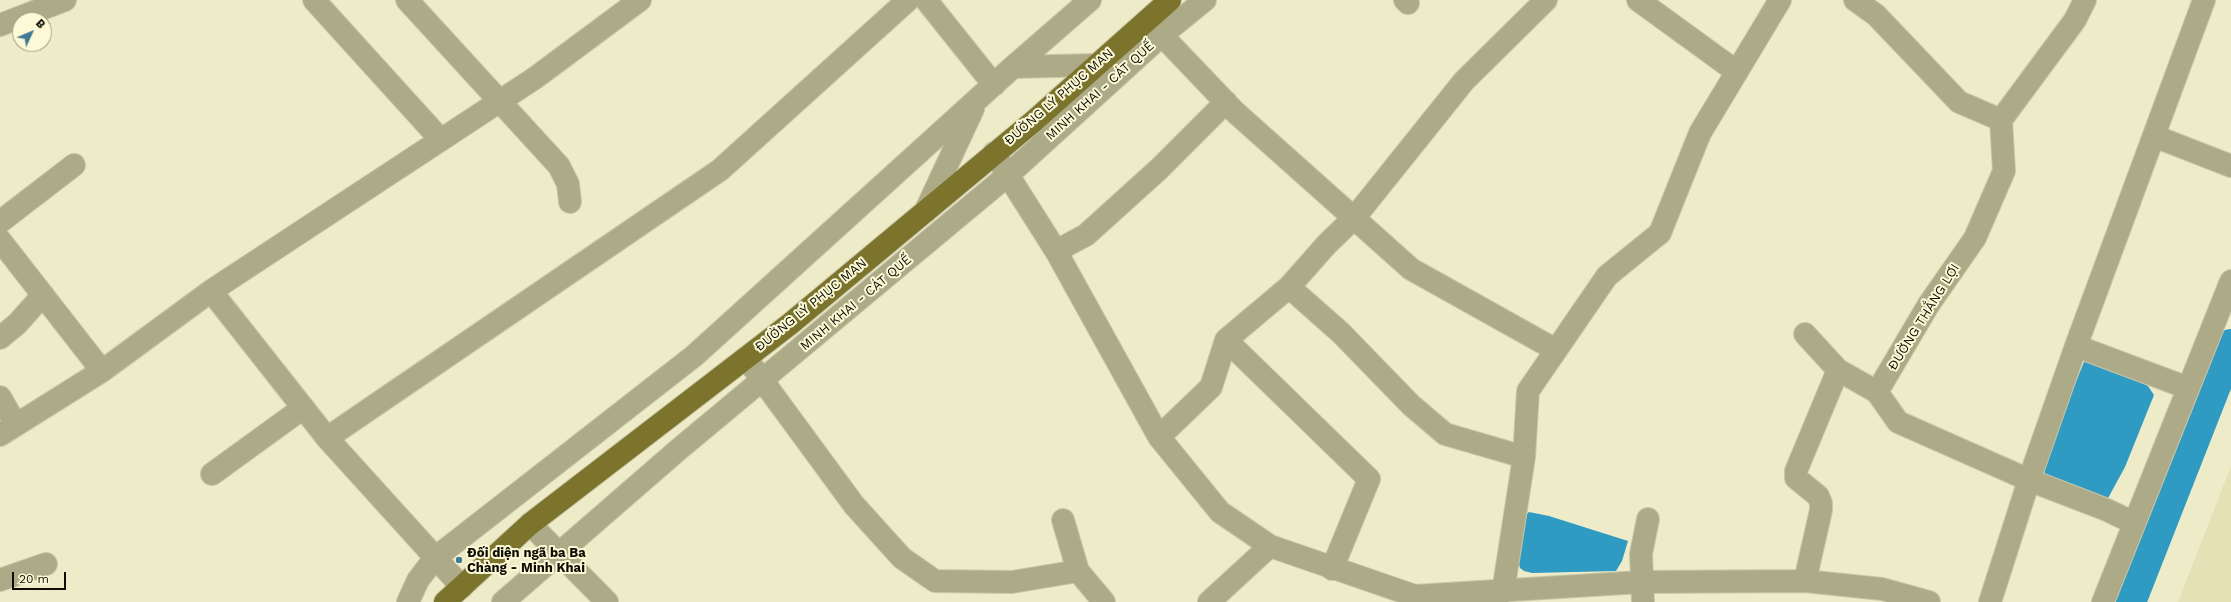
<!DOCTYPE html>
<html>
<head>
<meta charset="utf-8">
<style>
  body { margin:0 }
  #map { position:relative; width:2231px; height:602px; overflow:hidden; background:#eeebc9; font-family:"Work Sans",sans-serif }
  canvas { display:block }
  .north { position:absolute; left:12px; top:12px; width:40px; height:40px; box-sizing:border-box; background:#fbf9d6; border:1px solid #9c9b82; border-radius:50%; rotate:46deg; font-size:11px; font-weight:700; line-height:16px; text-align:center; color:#0e0d03 }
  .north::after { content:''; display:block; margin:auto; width:14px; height:18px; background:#407b93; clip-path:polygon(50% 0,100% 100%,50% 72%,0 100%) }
  .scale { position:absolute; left:12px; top:572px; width:54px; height:18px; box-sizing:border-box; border:2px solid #0e0d03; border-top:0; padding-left:5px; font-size:12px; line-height:14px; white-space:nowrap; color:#0e0d03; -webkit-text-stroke:3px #fbf9d6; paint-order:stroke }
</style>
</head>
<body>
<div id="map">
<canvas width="2231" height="602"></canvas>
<div class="north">B</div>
<div class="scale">20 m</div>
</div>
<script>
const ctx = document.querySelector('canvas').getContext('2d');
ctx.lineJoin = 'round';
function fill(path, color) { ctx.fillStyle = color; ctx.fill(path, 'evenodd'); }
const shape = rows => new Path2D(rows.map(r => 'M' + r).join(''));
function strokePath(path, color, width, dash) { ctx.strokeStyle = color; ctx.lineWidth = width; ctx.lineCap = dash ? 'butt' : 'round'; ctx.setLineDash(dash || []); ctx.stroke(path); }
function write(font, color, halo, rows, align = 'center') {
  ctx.font = font + ' "Work Sans",sans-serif'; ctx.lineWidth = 4; ctx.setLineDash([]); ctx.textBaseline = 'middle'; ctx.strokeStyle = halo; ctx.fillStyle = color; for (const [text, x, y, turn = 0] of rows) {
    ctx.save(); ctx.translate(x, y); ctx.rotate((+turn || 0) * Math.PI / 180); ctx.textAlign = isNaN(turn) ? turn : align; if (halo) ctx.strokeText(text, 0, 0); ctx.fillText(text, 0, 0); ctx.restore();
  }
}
fill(shape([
  [2231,466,2231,602,2178,602]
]), '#e5e1b7');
fill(shape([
  [2088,360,2137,380,2148,386,2154,395,2125,467,2107,500,2045,474,2041,466,2084,362],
  [1529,512,1549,516,1628,541,1622,561,1616,571,1532,573,1524,571,1520,568,1518,561,1523,517]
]), '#309bc2');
strokePath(shape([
  [2130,602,2231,345]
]), '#309bc2', 32);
const minor = shape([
  [314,0,441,140],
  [407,0,559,166,568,184,570,202],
  [926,0,994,85],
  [1405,0,1408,3],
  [1638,0,1737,72],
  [1855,0,1876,15,1959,102,2001,120],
  [0,25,65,0],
  [1152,25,1235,112,1411,269,1556,350],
  [1013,67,1096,65],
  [2154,136,2231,166],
  [994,153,1056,251,1159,437,1220,512,1270,546,1415,596,1641,582,1805,581,1882,589,1929,602],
  [925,212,973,109],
  [0,222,74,165],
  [0,240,102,371],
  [1056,251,1086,235,1159,169,1226,102],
  [1289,287,1341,333,1411,405,1445,434,1524,457],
  [211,291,327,438,462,587],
  [1805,334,1838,370,1877,392,1929,304,1975,238,2004,171,2001,120,2075,20,2085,0],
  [0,338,17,324,43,295],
  [1226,340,1369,479,1332,569],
  [2076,346,2188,388],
  [746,358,854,505,902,558,935,581,1012,582,1078,571],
  [1877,392,1898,422,2029,480,2107,510,2134,523],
  [0,397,16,425],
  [0,435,102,371,211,291,535,78,640,0],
  [1159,437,1211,387,1226,340,1289,287,1327,244,1355,217,1464,81,1546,0],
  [327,438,720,170,908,0],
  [212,474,303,408],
  [1063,520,1078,571,1104,602],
  [530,524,607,602],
  [0,580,46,564],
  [1805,581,1821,510,1821,503,1818,496,1796,478,1796,471,1838,370],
  [1503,592,1524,457,1528,391,1607,276,1660,233,1700,133,1780,0],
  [408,602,418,580,435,558,694,356,1013,67,1090,0],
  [503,602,678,450,1008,175,1162,35,1205,0],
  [1209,602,1270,546],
  [1643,602,1641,554,1648,519],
  [1990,602,2029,480,2076,346,2204,0],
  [2103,602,2231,281]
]);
const major = shape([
  [445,602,530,524,790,324,1034,121,1170,0]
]);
strokePath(minor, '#cac7a9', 24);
strokePath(major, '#cac7a9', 24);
strokePath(minor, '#adaa87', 22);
strokePath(major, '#7c742c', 22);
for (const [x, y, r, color] of [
  [459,560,4,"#407b93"]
]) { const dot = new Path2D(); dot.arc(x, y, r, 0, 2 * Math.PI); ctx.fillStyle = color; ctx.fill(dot); strokePath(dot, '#fbf9d6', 1.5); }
write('13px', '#0e0d03', '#fbf9d6', [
  ["MINH KHAI - CÁT QUẾ",1100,91,-42],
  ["ĐƯỜNG LÝ PHỤC MAN",1059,97,-41],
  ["MINH KHAI - CÁT QUẾ",856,303,-40],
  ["ĐƯỜNG LÝ PHỤC MAN",811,305,-39],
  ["ĐƯỜNG THẮNG LỢI",1924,317,-58]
]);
write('bold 13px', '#0e0d03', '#fbf9d6', [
  ["Đối diện ngã ba Ba",467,553],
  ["Chàng - Minh Khai",467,568]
], 'left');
</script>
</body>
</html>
